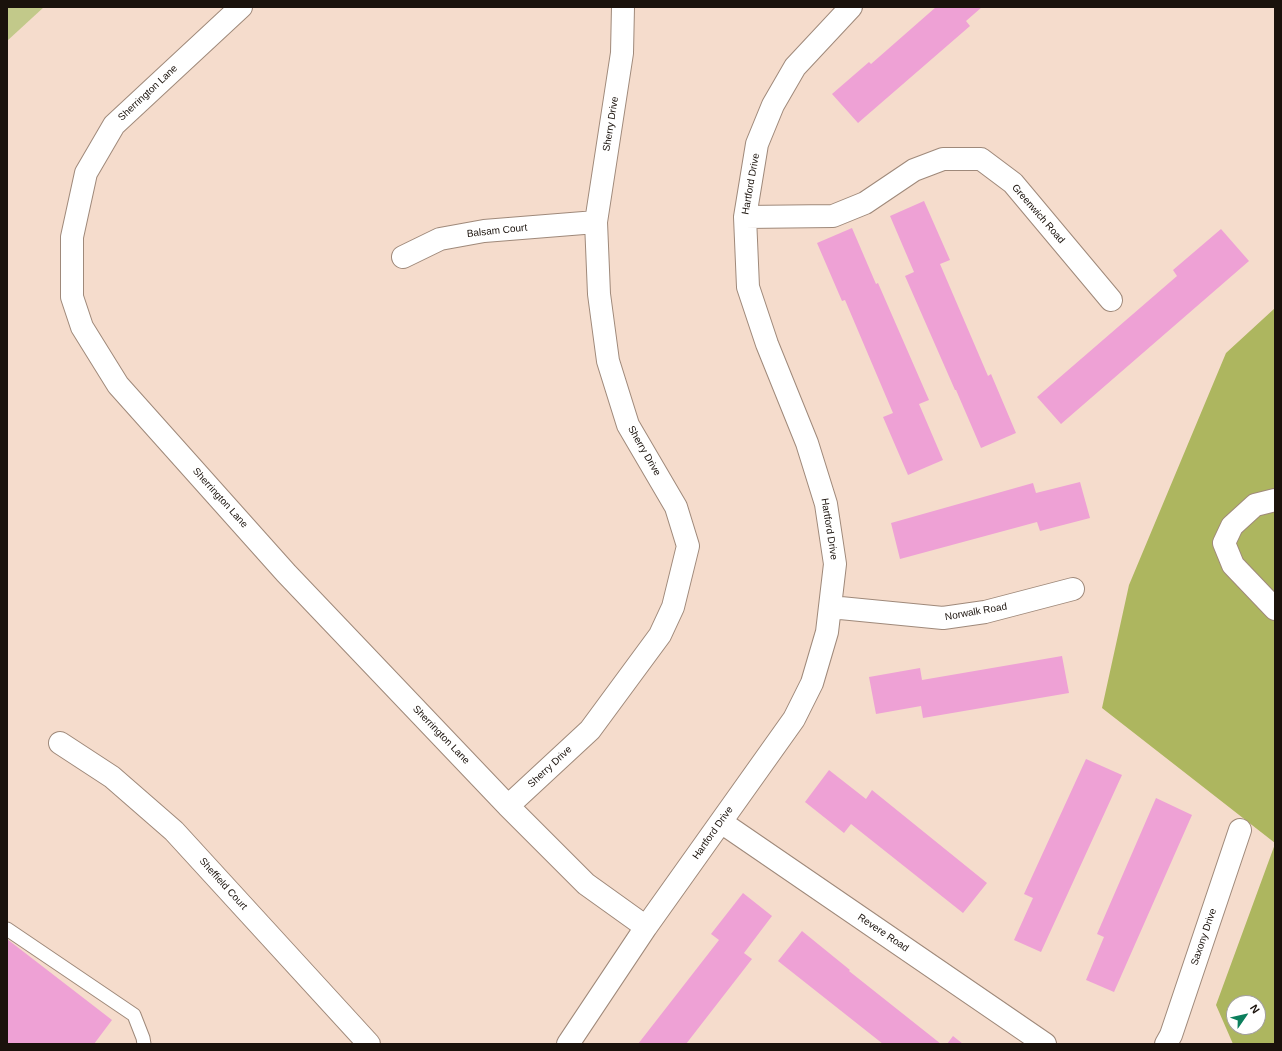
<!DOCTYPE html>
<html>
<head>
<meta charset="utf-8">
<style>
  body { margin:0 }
  #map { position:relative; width:1282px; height:1051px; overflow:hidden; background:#f5dccc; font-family:Arial,sans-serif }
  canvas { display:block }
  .frame { position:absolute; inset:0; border:8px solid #1a120c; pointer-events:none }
  .north { position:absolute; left:1226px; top:995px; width:40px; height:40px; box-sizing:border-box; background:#fff; border:1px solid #a3a09e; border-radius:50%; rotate:56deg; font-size:11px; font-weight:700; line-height:16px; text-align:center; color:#1a120c }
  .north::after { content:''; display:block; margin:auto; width:14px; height:18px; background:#0c7f5d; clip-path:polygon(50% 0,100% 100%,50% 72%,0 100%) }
</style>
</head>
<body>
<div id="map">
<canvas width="1282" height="1051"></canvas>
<div class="frame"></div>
<div class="north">N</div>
</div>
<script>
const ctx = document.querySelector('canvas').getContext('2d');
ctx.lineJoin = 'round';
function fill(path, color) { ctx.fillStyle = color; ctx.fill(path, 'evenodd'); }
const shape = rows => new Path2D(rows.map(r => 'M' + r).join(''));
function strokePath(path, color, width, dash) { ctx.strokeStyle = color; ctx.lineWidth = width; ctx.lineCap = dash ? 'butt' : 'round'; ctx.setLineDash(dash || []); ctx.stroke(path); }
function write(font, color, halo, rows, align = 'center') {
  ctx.font = font + ' Arial,sans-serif'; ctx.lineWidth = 4; ctx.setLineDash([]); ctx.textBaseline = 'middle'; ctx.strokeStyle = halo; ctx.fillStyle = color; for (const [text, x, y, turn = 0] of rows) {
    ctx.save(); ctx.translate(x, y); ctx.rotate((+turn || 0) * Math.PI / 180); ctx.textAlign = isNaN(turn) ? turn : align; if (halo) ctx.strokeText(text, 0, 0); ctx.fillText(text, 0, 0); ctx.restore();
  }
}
fill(shape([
  [7,7,44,7,7,41]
]), '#c2c98a');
fill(shape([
  [1275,308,1275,843,1102,708,1129,585,1226,353],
  [1275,844,1275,1044,1233,1044,1216,1005],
  [1234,1003,1258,1003,1258,1027,1234,1027]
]), '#adb65f');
fill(shape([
  [936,7,982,7,966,21,970,26,858,123,832,94,869,62,871,64],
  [924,201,950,260,940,264,988,376,991,374,1016,433,981,448,956,390,955,390,905,276,914,272,890,216],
  [852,228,876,284,878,283,929,400,919,404,943,460,908,475,883,417,893,413,845,300,842,301,817,243],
  [1221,229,1249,261,1061,424,1037,397,1177,276,1173,270],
  [1080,482,1090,518,1040,531,1037,522,900,559,891,523,1033,483,1036,493],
  [1062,656,1069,693,923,718,921,706,876,714,869,677,920,668,922,680],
  [1086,759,1122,775,1041,952,1014,940,1033,898,1024,894],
  [829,770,866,799,872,790,987,883,963,913,851,824,844,833,805,802],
  [1156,798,1192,815,1114,992,1086,980,1104,937,1097,934],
  [743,893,772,916,744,953,752,959,686,1044,638,1044,719,940,711,934],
  [802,931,850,970,849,971,941,1044,883,1044,778,961],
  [7,939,112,1020,94,1044,7,1044],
  [953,1036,963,1044,947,1044]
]), '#eea1d5');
const service = shape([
  [7,929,134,1015,143,1038,144,1044]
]);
const minor = shape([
  [241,7,114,125,86,173,72,237,72,297,82,327,118,385,286,573,508,806,586,884,646,927],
  [745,217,833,216,865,203,914,170,943,159,981,159,1013,183,1111,300],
  [403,257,440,239,484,231,596,222],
  [1275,500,1255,505,1232,526,1224,543,1233,565,1275,609],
  [830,607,943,618,985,612,1073,589],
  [60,743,112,777,174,831,369,1044],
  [508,806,590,730,660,635,673,607,688,546,676,507,628,425,608,361,599,294,596,222,622,53,623,7],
  [721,822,1045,1044],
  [568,1044,646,927,794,719,812,683,827,632,835,564,826,504,807,443,767,344,748,287,745,217,757,144,773,105,795,67,851,7],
  [1166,1044,1171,1035,1240,830]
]);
strokePath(service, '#9f897a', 15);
strokePath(minor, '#9f897a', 24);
strokePath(service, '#fff', 13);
strokePath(minor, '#fff', 22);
write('10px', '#1a120c', '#fff', [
  ["Sherrington Lane",148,93,-43],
  ["Sherry Drive",611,124,-81],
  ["Hartford Drive",751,184,-80],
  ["Greenwich Road",1038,214,49],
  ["Balsam Court",497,231,-6],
  ["Sherry Drive",644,451,60],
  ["Sherrington Lane",220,498,48],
  ["Hartford Drive",829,529,81],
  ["Norwalk Road",976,612,-10],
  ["Sherrington Lane",441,735,46],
  ["Sherry Drive",550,767,-43],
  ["Hartford Drive",713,833,-55],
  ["Sheffield Court",223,884,48],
  ["Revere Road",883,933,34],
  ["Saxony Drive",1204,937,-71]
]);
</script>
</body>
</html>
